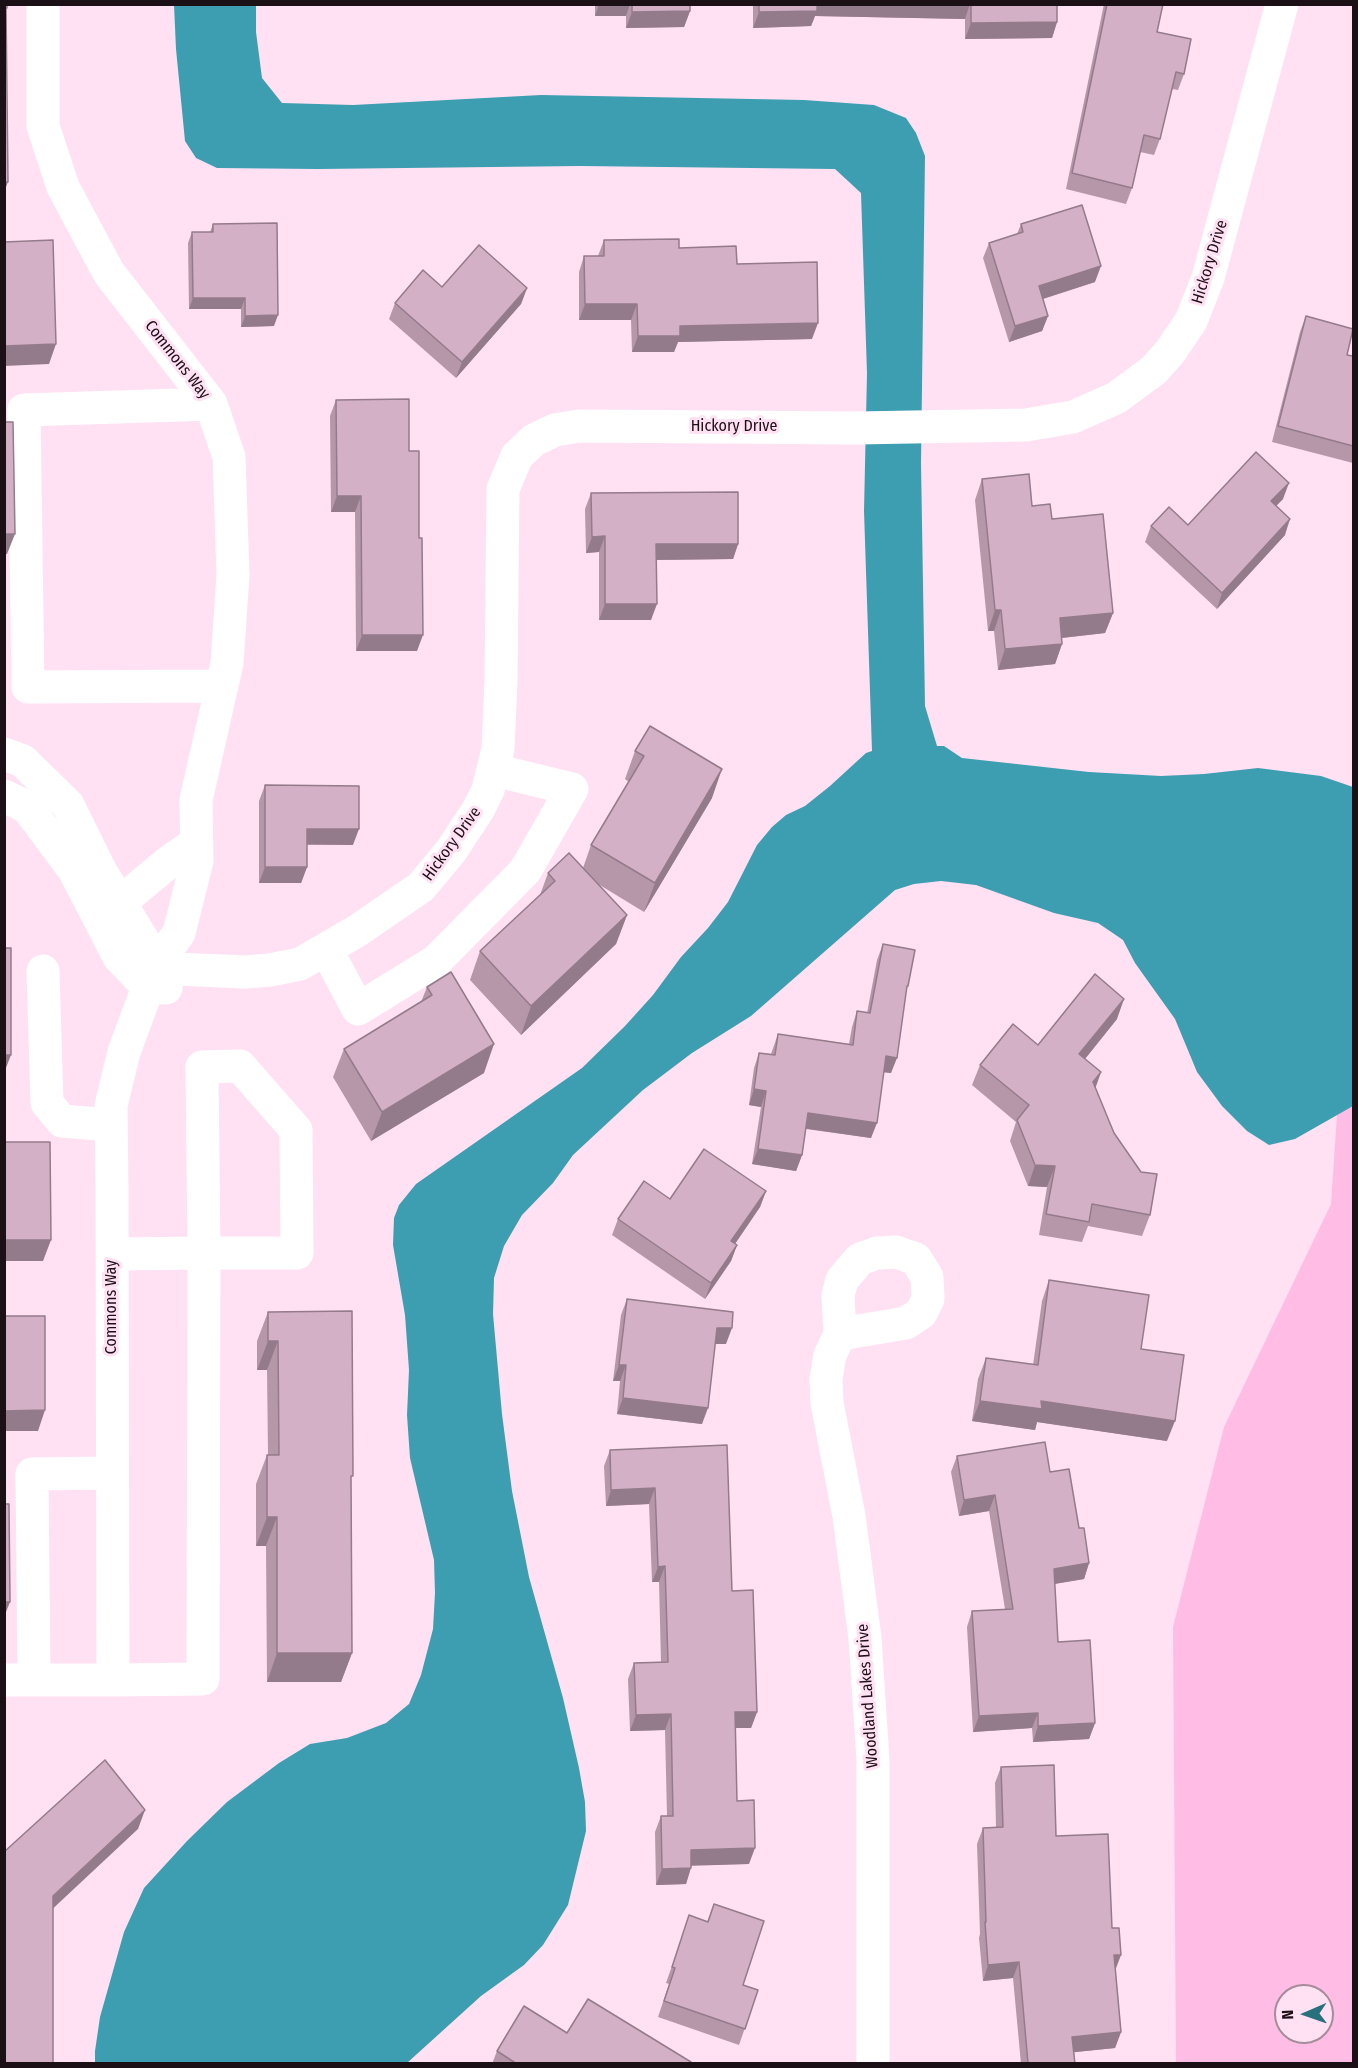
<!DOCTYPE html>
<html>
<head>
<meta charset="utf-8">
<style>
  body { margin:0 }
  #map { position:relative; width:1358px; height:2068px; overflow:hidden; background:#ffe1f3; font-family:"Fira Sans Condensed",sans-serif }
  canvas { display:block }
  .frame { position:absolute; inset:0; border:6px solid #1c1017; pointer-events:none }
  .north { position:absolute; left:1274px; top:1984px; width:60px; height:60px; box-sizing:border-box; background:#ffe1f3; border:2px solid #a48d9b; border-radius:50%; rotate:268deg; font-size:16px; font-weight:700; line-height:24px; text-align:center; color:#1c1017 }
  .north::after { content:''; display:block; margin:auto; width:21px; height:27px; background:#29707d; clip-path:polygon(50% 0,100% 100%,50% 72%,0 100%) }
</style>
</head>
<body>
<div id="map">
<canvas width="1358" height="2068"></canvas>
<div class="frame"></div>
<div class="north">N</div>
</div>
<script>
const ctx = document.querySelector('canvas').getContext('2d');
ctx.lineJoin = 'round';
function fill(path, color) { ctx.fillStyle = color; ctx.fill(path, 'evenodd'); }
const shape = rows => new Path2D(rows.map(r => 'M' + r).join(''));
function strokePath(path, color, width, dash) { ctx.strokeStyle = color; ctx.lineWidth = width; ctx.lineCap = dash ? 'butt' : 'round'; ctx.setLineDash(dash || []); ctx.stroke(path); }
function write(font, color, halo, rows, align = 'center') {
  ctx.font = font + ' "Fira Sans Condensed",sans-serif'; ctx.lineWidth = 6; ctx.setLineDash([]); ctx.textBaseline = 'middle'; ctx.strokeStyle = halo; ctx.fillStyle = color; for (const [text, x, y, turn = 0] of rows) {
    ctx.save(); ctx.translate(x, y); ctx.rotate((+turn || 0) * Math.PI / 180); ctx.textAlign = isNaN(turn) ? turn : align; if (halo) ctx.strokeText(text, 0, 0); ctx.fillText(text, 0, 0); ctx.restore();
  }
}
fill(shape([
  [1353,877,1353,2063,1176,2064,1173,1627,1224,1427,1331,1204],
  [1286,1996,1322,1996,1322,2032,1286,2032]
]), '#ffbde6');
fill(shape([
  [174,5,256,5,256,32,262,78,282,103,353,105,541,95,804,100,874,105,906,118,916,133,925,156,921,463,925,706,937,746,944,746,962,758,1089,772,1161,776,1204,774,1258,768,1321,776,1353,787,1353,1106,1295,1139,1269,1145,1247,1131,1222,1106,1197,1072,1175,1019,1135,963,1123,940,1098,923,1054,913,976,885,941,881,914,884,895,890,751,1016,692,1053,643,1090,573,1155,553,1183,522,1215,504,1246,494,1278,493,1314,502,1414,512,1491,529,1577,563,1698,579,1768,585,1802,586,1831,568,1905,543,1945,524,1965,481,1996,407,2063,95,2064,95,2051,100,2017,124,1932,144,1888,187,1841,227,1802,279,1763,310,1744,347,1738,386,1723,409,1704,421,1675,433,1629,435,1593,434,1560,410,1458,407,1415,409,1370,405,1315,393,1245,394,1218,399,1205,416,1184,582,1068,625,1026,653,995,681,957,708,928,728,902,757,845,772,827,786,815,805,806,830,786,866,753,872,751,864,511,867,373,861,193,835,169,580,166,318,169,217,168,196,158,185,141,176,49]
]), '#3d9eb1');
strokePath(shape([
  [211,404,24,410,28,687,222,686],
  [4,754,23,761,68,805,101,872,157,963,175,969,245,972,270,970,300,964,357,931,421,887,451,851,478,810,488,790,498,749,501,681,503,489,517,456,534,440,555,430,579,426,856,428,1026,425,1073,417,1116,398,1154,370,1170,352,1191,321,1208,278,1282,4],
  [4,796,27,807,74,870,119,957,148,987,166,988],
  [104,916,170,861,196,843],
  [326,949,358,1009,436,961,525,871,572,789,494,770],
  [43,971,47,1103,62,1121,111,1125],
  [112,1254,204,1253,297,1253,296,1130,240,1066,202,1067,204,1253,203,1679,113,1680],
  [840,1334,906,1323,921,1313,928,1299,927,1277,916,1259,896,1252,877,1253,860,1259,842,1280,838,1295,840,1334,830,1355,826,1379,827,1403,849,1516,865,1638,873,1760,873,2064],
  [4,1680,113,1680,112,1189,111,1106,124,1052,157,963,179,933,197,861,196,800,227,663,233,575,229,457,211,404,109,273,63,187,43,126,43,4],
  [34,1680,32,1474,112,1473]
]), '#fff', 33);
fill(shape([
  [595,4,690,4,690,11,684,27,626,28,626,16,595,16],
  [753,4,1057,4,1057,22,1052,38,965,39,965,19,815,16,811,26,753,28],
  [1104,4,1163,4,1157,32,1184,74,1178,90,1172,89,1160,139,1154,155,1140,152,1132,188,1126,204,1066,189],
  [213,224,274,326,241,327,241,309,189,309,188,243,192,232,210,232],
  [1021,224,1095,282,1043,299,1048,316,1042,331,1009,342,983,258,989,243,1017,234],
  [604,240,679,248,737,264,812,339,678,342,674,352,632,352,631,320,579,320,579,272,584,256,598,256],
  [527,288,521,304,456,378,389,319,395,303],
  [1306,316,1347,355,1353,356,1353,463,1272,442,1300,332],
  [336,400,409,451,419,538,417,651,356,651,355,512,331,512,330,416],
  [982,479,1032,506,1052,519,1113,613,1105,633,1062,638,1062,644,1055,664,998,670,994,631,988,631,975,500],
  [591,493,738,544,733,559,657,560,651,620,599,620,599,552,586,553,585,509],
  [1283,499,1276,506,1285,535,1217,609,1145,542,1151,526,1188,525],
  [635,751,712,798,644,912,598,884,627,915,616,944,521,1035,470,980,480,951,540,895,548,873,583,868,591,845,629,782,625,779],
  [265,785,353,845,307,845,307,867,301,883,259,883,259,801],
  [883,944,908,986,905,993,891,1073,884,1072,871,1138,806,1129,802,1155,796,1171,752,1164,761,1107,749,1105,754,1068,759,1053,771,1054,778,1034,849,1044,852,1027,857,1011,867,1013,877,960],
  [427,987,484,1073,371,1141,333,1077,344,1049,421,1002],
  [1117,1019,1085,1059,1101,1072,1095,1088,1114,1133,1150,1215,1142,1236,1088,1226,1082,1242,1039,1235,1047,1187,1028,1186,1010,1141,1016,1122,972,1085,980,1065],
  [766,1191,760,1207,735,1244,737,1245,731,1261,705,1299,612,1235,618,1219,670,1199],
  [1049,1280,1141,1349,1167,1441,1037,1422,1035,1430,972,1421,978,1379,986,1358,1033,1365,1042,1301],
  [627,1299,726,1344,715,1344,702,1424,617,1414,620,1381,613,1381,621,1315],
  [268,1312,351,1482,352,1653,341,1682,267,1682,266,1546,256,1546,256,1484,267,1455,268,1455,267,1370,257,1370,257,1341],
  [727,1445,732,1591,757,1712,751,1728,735,1728,737,1801,749,1864,691,1865,686,1884,656,1885,655,1832,661,1816,667,1816,665,1730,630,1731,628,1679,634,1663,661,1662,659,1582,652,1582,649,1504,606,1506,604,1466,610,1450],
  [957,1456,1050,1472,1079,1528,1089,1563,1084,1579,1054,1584,1058,1642,1095,1723,1089,1739,1033,1742,1032,1728,973,1732,967,1627,972,1611,1005,1609,989,1511,959,1516,951,1472],
  [1001,1767,1056,1836,1112,1928,1121,2032,1115,2048,1074,2052,1075,2064,1021,2064,1013,1978,983,1981,979,1938,980,1934,977,1844,983,1828,996,1827,995,1783],
  [714,1904,743,1985,758,1990,739,2045,658,2017,669,1984,666,1983,684,1931,707,1922],
  [567,2033,691,2064,492,2064,497,2051]
]), '#b697aa');
fill(shape([
  [599,4,630,4,626,16,595,16],
  [815,4,970,4,965,19,815,16,811,26,753,28,759,12],
  [690,11,684,27,626,28,632,12],
  [1057,22,1052,38,965,39,971,23],
  [4,182,8,182,4,192],
  [1101,266,1095,282,1033,302,1039,286],
  [527,288,521,304,456,378,462,362],
  [193,298,245,298,241,309,189,309],
  [585,304,637,304,631,320,579,320],
  [278,315,274,326,241,327,245,316],
  [1048,316,1042,331,1009,342,1015,326],
  [818,323,812,339,678,342,674,352,632,352,638,336,680,326],
  [56,344,49,364,4,366,4,346],
  [1289,483,1283,499,1265,517,1271,501],
  [337,496,361,496,355,512,331,512],
  [1290,519,1285,535,1217,609,1222,593],
  [4,534,15,534,7,554,4,554],
  [605,536,599,552,586,553,592,537],
  [656,544,738,544,733,559,651,560],
  [605,604,657,604,651,620,599,620],
  [995,610,1001,610,994,631,988,631],
  [1113,613,1105,633,1052,639,1060,618],
  [362,635,423,635,417,651,356,651],
  [1062,644,1055,664,998,670,1005,649],
  [722,769,712,798,644,912,655,883],
  [307,829,359,829,353,845,301,844],
  [265,867,307,867,301,883,259,883],
  [627,915,616,944,521,1035,531,1006],
  [1124,999,1117,1019,1072,1075,1079,1054],
  [494,1044,484,1073,371,1141,382,1112],
  [4,1055,11,1055,4,1073],
  [886,1056,897,1058,891,1073,881,1072],
  [1101,1072,1094,1092,1093,1082],
  [754,1089,766,1091,761,1107,749,1105],
  [808,1113,877,1123,871,1138,802,1128],
  [758,1149,802,1155,796,1171,752,1164],
  [1035,1165,1055,1166,1047,1187,1028,1186],
  [766,1191,760,1207,726,1257,731,1241],
  [4,1240,51,1240,43,1261,4,1261],
  [737,1245,731,1261,705,1299,711,1283],
  [717,1328,732,1328,726,1344,711,1344],
  [268,1341,278,1341,267,1370,257,1370],
  [619,1365,626,1365,620,1381,613,1381],
  [623,1398,708,1408,702,1424,617,1414],
  [980,1401,1041,1401,1175,1421,1167,1441,1037,1422,1035,1430,972,1421],
  [45,1410,38,1431,4,1431,4,1411],
  [655,1488,649,1504,606,1506,611,1490],
  [995,1495,989,1511,959,1516,964,1500],
  [267,1517,277,1517,266,1546,256,1546],
  [1089,1563,1084,1579,1048,1585,1054,1569],
  [665,1566,659,1582,652,1582,658,1567],
  [4,1602,10,1602,4,1617],
  [277,1653,352,1653,341,1682,267,1682],
  [735,1712,757,1712,751,1728,729,1728],
  [1038,1713,1032,1728,973,1732,979,1716],
  [671,1714,665,1730,630,1731,636,1715],
  [1095,1723,1089,1739,1033,1742,1038,1726],
  [145,1810,138,1829,46,1915,53,1896],
  [755,1848,749,1864,685,1866,691,1850],
  [691,1868,686,1884,656,1885,662,1869],
  [1114,1955,1121,1955,1115,1971],
  [1019,1962,1013,1978,983,1981,988,1965],
  [1121,2032,1115,2048,1067,2053,1072,2037]
]), '#947b8b');
const building = shape([
  [4,4,7,4,7,8,6,8,8,182,4,182,4,4],
  [632,4,690,4,690,11,632,12,632,4],
  [759,4,817,4,817,11,759,12,759,4],
  [971,4,1057,4,1057,22,971,23,971,4],
  [1107,4,1163,4,1157,32,1191,39,1184,74,1176,72,1160,139,1144,135,1132,188,1072,173,1107,4],
  [1082,205,1101,266,1039,286,1048,316,1015,326,989,243,1023,232,1021,224,1082,205],
  [277,223,278,315,245,316,245,298,193,298,192,232,213,232,213,224,277,223],
  [679,239,679,248,736,246,737,264,817,262,818,323,680,326,680,336,638,336,637,304,585,304,584,256,604,256,604,240,679,239],
  [53,240,56,344,4,346,4,242,53,240],
  [479,245,527,288,462,362,395,303,423,270,442,287,479,245],
  [1306,316,1353,329,1347,355,1353,356,1353,446,1278,426,1306,316],
  [409,399,409,451,419,451,419,538,422,538,423,635,362,635,361,496,337,496,336,400,409,399],
  [4,422,13,422,15,534,4,534,4,422],
  [1256,452,1289,483,1271,501,1290,519,1222,593,1151,526,1169,507,1188,525,1256,452],
  [1029,474,1032,506,1050,504,1052,519,1103,514,1113,613,1060,618,1062,644,1005,649,1001,610,995,610,982,479,1029,474],
  [738,492,738,544,656,544,657,604,605,604,605,536,592,537,591,493,738,492],
  [650,726,722,769,655,883,591,845,644,756,635,751,650,726],
  [265,785,359,786,359,829,307,829,307,867,265,867,265,785],
  [569,853,627,915,531,1006,480,951,555,881,548,873,569,853],
  [883,944,915,950,908,986,907,986,897,1058,886,1056,877,1123,808,1113,802,1155,758,1149,766,1091,754,1089,759,1053,775,1055,778,1034,853,1045,857,1011,870,1013,883,944],
  [4,948,11,948,11,1055,4,1055,4,948],
  [451,972,494,1044,382,1112,344,1049,432,995,427,987,451,972],
  [1095,974,1124,999,1079,1054,1101,1072,1093,1082,1114,1133,1141,1172,1157,1174,1150,1215,1092,1204,1089,1222,1046,1214,1055,1166,1035,1165,1017,1120,1029,1105,980,1065,1013,1024,1038,1045,1095,974],
  [4,1142,50,1142,51,1240,4,1240,4,1142],
  [704,1149,766,1191,731,1241,737,1245,711,1283,618,1219,644,1181,670,1199,704,1149],
  [1049,1280,1149,1295,1141,1349,1184,1355,1175,1421,1041,1401,1042,1409,980,1401,986,1358,1038,1365,1049,1280],
  [627,1299,733,1312,732,1328,717,1328,708,1408,623,1398,626,1365,619,1365,627,1299],
  [352,1311,353,1476,351,1476,352,1653,277,1653,277,1517,267,1517,267,1455,279,1455,278,1341,268,1341,268,1312,352,1311],
  [4,1316,45,1316,45,1410,4,1411,4,1316],
  [1045,1442,1050,1472,1069,1469,1079,1528,1084,1528,1089,1563,1054,1569,1058,1642,1090,1640,1095,1723,1038,1726,1038,1713,979,1716,972,1611,1013,1609,995,1495,964,1500,957,1456,1045,1442],
  [727,1445,732,1591,753,1590,757,1712,735,1712,737,1801,754,1800,755,1848,691,1850,691,1868,662,1869,661,1816,673,1816,671,1714,636,1715,634,1663,668,1662,665,1566,658,1567,655,1488,611,1490,610,1450,727,1445],
  [4,1504,9,1504,10,1602,4,1602,4,1504],
  [105,1760,145,1810,53,1896,53,2064,4,2064,4,1852,105,1760],
  [1054,1765,1056,1836,1108,1834,1112,1928,1119,1928,1121,1955,1114,1955,1121,2032,1072,2037,1075,2064,1023,2064,1028,2063,1019,1962,988,1965,985,1922,986,1922,983,1828,1003,1827,1001,1767,1054,1765],
  [714,1904,764,1921,743,1985,758,1990,745,2029,664,2001,675,1968,672,1967,689,1915,708,1922,714,1904],
  [588,1999,691,2062,691,2064,517,2064,497,2051,524,2006,567,2033,588,1999]
]);
fill(building, '#d4b0c6');
strokePath(building, '#947b8b', 1.5);
write('16px', '#1c1017', '#ffe1f3', [
  ["Hickory Drive",1210,262,-73],
  ["Commons Way",177,360,52],
  ["Hickory Drive",734,427],
  ["Hickory Drive",452,844,-54],
  ["Commons Way",112,1307,-90],
  ["Woodland Lakes Drive",868,1696,-94]
]);
</script>
</body>
</html>
